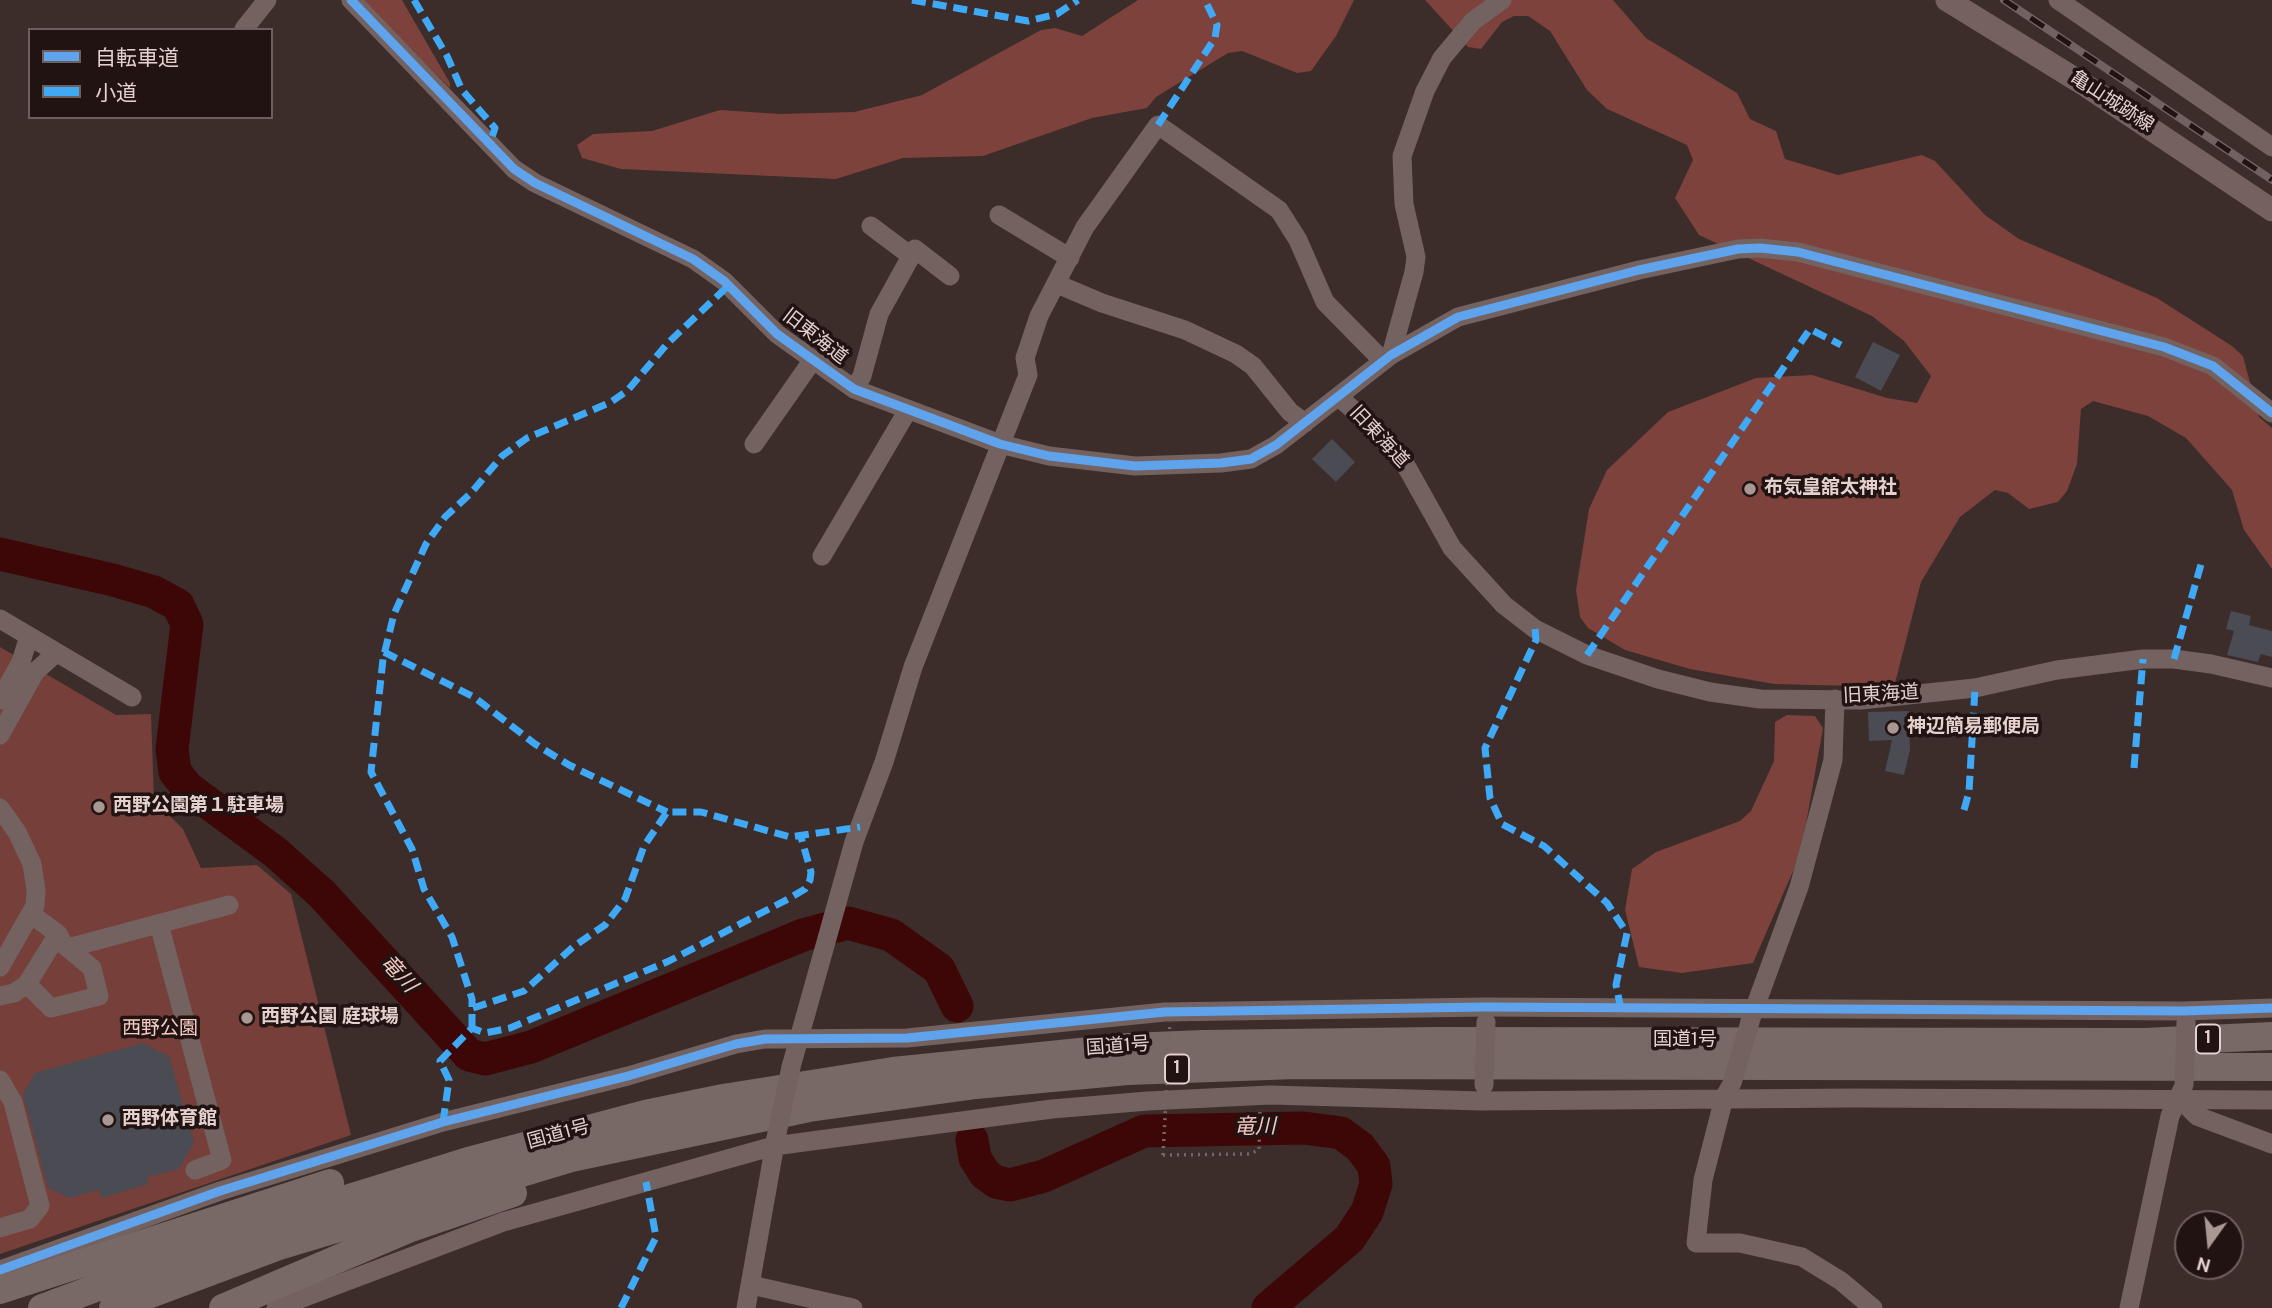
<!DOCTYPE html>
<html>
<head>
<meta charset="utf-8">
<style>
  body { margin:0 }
  #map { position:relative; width:2272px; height:1308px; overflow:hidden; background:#3c2c2a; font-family:Overpass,"Noto Sans JP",sans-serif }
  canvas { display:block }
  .legend { position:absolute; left:28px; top:28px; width:245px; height:91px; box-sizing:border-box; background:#201312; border:2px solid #6e5f5d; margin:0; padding:9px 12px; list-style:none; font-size:21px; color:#e4d0cd }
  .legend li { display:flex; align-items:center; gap:14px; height:35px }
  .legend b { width:35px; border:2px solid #6e5f5d }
  .north { position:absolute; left:2174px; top:1210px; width:70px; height:70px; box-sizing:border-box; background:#201312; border:2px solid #6e5f5d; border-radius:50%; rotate:195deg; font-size:19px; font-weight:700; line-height:28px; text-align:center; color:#e4d0cd }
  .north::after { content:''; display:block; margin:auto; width:24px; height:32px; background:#a99794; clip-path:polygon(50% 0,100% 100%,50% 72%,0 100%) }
</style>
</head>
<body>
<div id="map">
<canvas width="2272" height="1308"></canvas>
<ul class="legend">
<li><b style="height:9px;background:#60a3ed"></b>自転車道</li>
<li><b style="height:9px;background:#3fa9f5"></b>小道</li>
</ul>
<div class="north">N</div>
</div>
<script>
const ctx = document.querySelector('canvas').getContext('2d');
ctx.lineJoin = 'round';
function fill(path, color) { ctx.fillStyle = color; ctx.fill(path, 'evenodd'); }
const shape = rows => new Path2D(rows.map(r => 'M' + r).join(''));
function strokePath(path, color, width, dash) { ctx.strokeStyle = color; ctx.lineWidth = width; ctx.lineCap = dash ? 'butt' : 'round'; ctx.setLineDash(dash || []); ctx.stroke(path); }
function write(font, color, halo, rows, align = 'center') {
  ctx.font = font + ' Overpass,"Noto Sans JP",sans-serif'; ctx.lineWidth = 7; ctx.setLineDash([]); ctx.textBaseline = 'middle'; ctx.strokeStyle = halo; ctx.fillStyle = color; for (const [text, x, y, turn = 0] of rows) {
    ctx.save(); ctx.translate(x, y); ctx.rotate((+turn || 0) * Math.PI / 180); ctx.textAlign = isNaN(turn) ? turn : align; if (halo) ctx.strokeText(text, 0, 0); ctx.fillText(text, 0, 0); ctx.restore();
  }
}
fill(shape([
  [0,647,116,715,151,714,154,800,183,829,201,868,257,865,291,894,351,1135,0,1254]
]), '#763f39');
fill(shape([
  [361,0,402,0,450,83,450,88],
  [1138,0,1354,0,1336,36,1311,71,1297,73,1242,51,1228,53,1156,97,1147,108,1092,118,983,156,903,158,836,179,621,169,582,158,577,145,593,134,652,131,720,110,780,114,854,112,922,95,1041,30,1055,28,1082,36],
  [1425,0,1613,0,1646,38,1737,93,1750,119,1776,131,1785,159,1838,175,1922,155,1935,161,1985,215,2019,239,2157,298,2232,346,2243,356,2259,417,2272,428,2272,569,2244,530,2232,490,2186,438,2148,416,2093,401,2081,409,2077,464,2067,491,2058,502,2029,509,2008,493,1995,490,1960,517,1921,582,1894,687,1774,684,1690,669,1625,650,1588,628,1580,617,1576,590,1589,509,1607,470,1668,412,1756,378,1812,375,1887,398,1917,403,1931,376,1904,341,1872,316,1699,235,1675,198,1693,160,1687,145,1607,109,1587,90,1550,31,1528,16,1514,16,1502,22,1481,49,1468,47],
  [1787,715,1815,716,1823,728,1806,824,1794,869,1753,963,1682,973,1639,967,1625,910,1632,869,1656,852,1740,821,1751,811,1774,761,1775,722]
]), '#7c423b');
strokePath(shape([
  [0,554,113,580,154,592,178,605,187,624,172,749,175,772,188,788,275,852,322,894,469,1055,485,1059,531,1047,803,935,848,923,891,935,939,969,957,1006],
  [972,1140,975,1158,985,1174,996,1182,1010,1185,1044,1176,1144,1131,1304,1128,1341,1133,1360,1147,1374,1166,1376,1184,1367,1212,1349,1239,1268,1308]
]), '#3e0707', 33);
fill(shape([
  [1873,342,1900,355,1881,391,1855,377],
  [1332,439,1355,462,1336,482,1312,459],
  [2231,611,2251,616,2249,625,2272,631,2272,657,2261,654,2258,662,2227,655,2234,631,2226,629],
  [1909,711,1910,750,1904,775,1885,771,1892,740,1869,741,1868,712],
  [143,1043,169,1056,194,1143,179,1169,147,1177,148,1184,102,1198,99,1190,70,1198,48,1188,23,1094,35,1073]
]), '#4a4b53');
strokePath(shape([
  [1163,1155,1249,1154,1259,1150,1260,1112]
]), '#746664', 3.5, [2, 5]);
strokePath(shape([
  [351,0,514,169,535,183,693,259,724,281,777,334,854,389,1000,444,1049,456,1135,466,1221,463,1251,459,1276,445,1391,355,1458,317,1639,270,1738,249,1760,248,1798,252,2164,347,2213,366,2272,413],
  [2058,0,2272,147],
  [244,29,267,0],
  [999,215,1070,258],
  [871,226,911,256],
  [1057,284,1102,303,1185,330,1236,354,1253,366,1290,412,1305,423],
  [1391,355,1414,272,1416,257,1404,204,1402,156,1425,91,1442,58,1473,21,1502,0],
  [854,389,862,376,879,314,915,249,950,276],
  [1340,398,1368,423,1405,464,1452,548,1504,605,1535,629,1587,655,1658,679,1710,692,1760,699,1861,700,1975,688,2057,670,2143,659,2174,659,2211,664,2272,678],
  [754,444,812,361],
  [822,556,908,410],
  [0,619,132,697],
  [0,700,21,662,29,636],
  [0,735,35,672,56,653],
  [0,808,17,832,32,864,36,890,35,906,0,967],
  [159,924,222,1160,195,1170],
  [68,948,229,905],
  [27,984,51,1008,99,996,92,968,64,945,58,934],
  [0,996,14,993,27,984,58,934,31,914],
  [1750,1021,1799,887,1833,760,1835,699],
  [791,1067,854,842,884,762,913,667,1028,375,1025,358,1039,316,1085,227,1158,125,1279,210,1298,240,1325,302,1383,361],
  [0,1080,13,1102,40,1206,30,1219,0,1228],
  [1730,1087,1724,1098,1703,1180,1696,1243,1740,1243,1802,1257,1841,1281,1873,1308],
  [2180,1099,2197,1116,2272,1144],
  [0,1270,220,1191,443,1122,628,1076,736,1044,765,1039,907,1038,1165,1012,1485,1007,2184,1011,2272,1008],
  [751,1285,853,1308],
  [276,1308,503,1222,774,1146,1052,1109,1148,1101,1270,1095,1481,1101,1853,1098,2272,1100],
  [746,1308,776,1138],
  [2129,1308,2170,1116,2182,1090]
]), '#736260', 19);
strokePath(shape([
  [1947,0,2085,85,2272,210]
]), '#756260', 23);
strokePath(shape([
  [0,1290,330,1183],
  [42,1308,275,1221,468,1161,645,1114,723,1098,893,1071,1129,1047,1203,1044,1435,1041,2144,1042,2272,1036],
  [113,1308,282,1245,571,1158,809,1108,976,1085,1128,1071,1296,1065,2272,1067],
  [223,1308,408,1229,513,1193]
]), '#786866', 28);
const rail = shape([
  [2004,0,2272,180]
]);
strokePath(rail, '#716261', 8);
strokePath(rail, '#201312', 5, [16]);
strokePath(shape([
  [1163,1155,1170,1022]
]), '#746664', 3.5, [2, 5]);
strokePath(shape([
  [1732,1083,1750,1022],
  [1484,1085,1486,1022],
  [2184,1085,2186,1022],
  [776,1138,791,1067]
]), '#736260', 19);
strokePath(shape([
  [414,0,447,56,462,90,495,128,490,143],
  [912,0,1028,21,1057,14,1078,0],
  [1158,125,1215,38,1217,25,1205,0],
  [1535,629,1536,640,1485,748,1490,798,1502,824,1544,846,1607,903,1627,933,1616,985,1621,1009],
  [384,652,474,697,535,744,569,765,667,812],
  [1587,655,1810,329,1841,345],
  [2174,659,2202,561],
  [2134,768,2143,659],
  [1964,810,1969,792,1975,688],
  [473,1008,524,991,573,947,605,925,625,899,644,846,667,812,701,812,790,837,860,827],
  [472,1028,472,999,452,937,424,889,412,849,371,772,383,659,394,614,426,544,445,517,471,493,502,456,527,438,611,402,627,391,668,343,728,286],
  [443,1122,449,1080,440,1061,472,1028,485,1033,510,1028,669,961,790,898,805,889,810,880,811,872,801,837],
  [621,1308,656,1237,646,1182]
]), '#3fa9f5', 7, [14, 7]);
strokePath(shape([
  [351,0,514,169,535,183,693,259,724,281,777,334,854,389,1000,444,1049,456,1135,466,1221,463,1251,459,1276,445,1391,355,1458,317,1639,270,1738,249,1760,248,1798,252,2164,347,2213,366,2272,413],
  [0,1270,220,1191,443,1122,628,1076,736,1044,765,1039,907,1038,1165,1012,1485,1007,2184,1011,2272,1008]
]), '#60a3ed', 9);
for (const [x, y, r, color] of [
  [1750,489,7,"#a99794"],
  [1893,728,7,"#a99794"],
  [99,807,7,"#a99794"],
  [247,1018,7,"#a99794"],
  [108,1120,7,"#a99794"]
]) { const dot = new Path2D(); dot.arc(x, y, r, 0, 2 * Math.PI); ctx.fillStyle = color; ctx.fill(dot); strokePath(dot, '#201312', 2.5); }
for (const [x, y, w] of [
  [2208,1039,24],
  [1177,1069,24]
]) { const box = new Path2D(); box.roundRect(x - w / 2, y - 14.5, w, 29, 5); ctx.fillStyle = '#201312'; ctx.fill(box); strokePath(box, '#e4d0cd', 2); }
write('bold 18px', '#e4d0cd', null, [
  ["1",2208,1039],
  ["1",1177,1069]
]);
write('19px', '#e4d0cd', '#201312', [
  ["亀山城跡線",2111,103,33],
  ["旧東海道",814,338,38],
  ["旧東海道",1378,438,47],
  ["旧東海道",1881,696,-3],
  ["国道1号",1685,1041],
  ["国道1号",1118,1048,-4],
  ["国道1号",559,1136,-15]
]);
write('bold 19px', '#e4d0cd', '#201312', [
  ["布気皇舘太神社",1764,489],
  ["神辺簡易郵便局",1907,728],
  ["西野公園第１駐車場",113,807],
  ["西野公園 庭球場",261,1018],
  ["西野体育館",122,1120]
], 'left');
write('19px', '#f5cbc5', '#201312', [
  ["西野公園",160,1030]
]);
write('italic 21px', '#f3c9c3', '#201312', [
  ["竜川",397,975,48],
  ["竜川",1255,1129,-1]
]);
</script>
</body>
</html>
